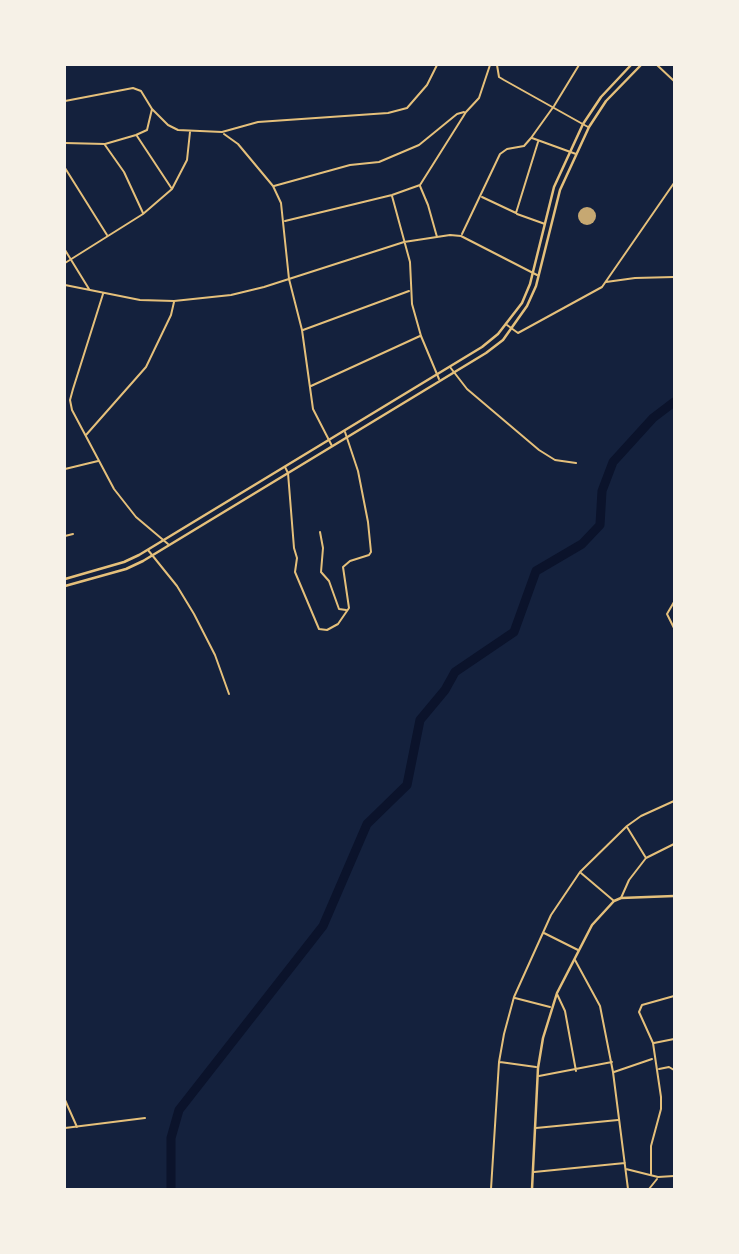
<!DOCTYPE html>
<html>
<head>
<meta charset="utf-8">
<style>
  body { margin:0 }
  #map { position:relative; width:739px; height:1254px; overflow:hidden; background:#14213d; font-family:Commissioner,sans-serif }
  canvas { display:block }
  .frame { position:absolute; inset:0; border:66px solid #f6f1e7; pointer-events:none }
</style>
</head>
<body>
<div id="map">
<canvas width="739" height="1254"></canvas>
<div class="frame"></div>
</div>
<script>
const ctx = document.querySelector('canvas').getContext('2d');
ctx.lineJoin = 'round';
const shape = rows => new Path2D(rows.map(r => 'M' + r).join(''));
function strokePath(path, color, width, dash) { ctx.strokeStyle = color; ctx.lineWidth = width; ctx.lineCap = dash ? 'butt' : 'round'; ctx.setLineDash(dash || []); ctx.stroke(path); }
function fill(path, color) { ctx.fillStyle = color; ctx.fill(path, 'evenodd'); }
strokePath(shape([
  [171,1189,171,1138,179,1110,323,926,367,824,407,785,420,720,445,690,455,672,514,632,536,571,582,544,600,525,602,491,613,462,653,418,674,402]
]), '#0b132b', 9);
fill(shape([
  '578 216a9 9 0 1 1 18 0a9 9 0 1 1-18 0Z'
]), '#c6a872');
strokePath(shape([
  [497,65,499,77,504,80,588,127],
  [657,65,674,81],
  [65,101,133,88,141,91,152,109,168,125,178,130,222,132,258,122,388,113,407,108,427,85,437,65],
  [224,134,238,144,273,186,281,203,289,279,302,330,313,409,332,446],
  [137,136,172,189],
  [532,138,576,154],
  [65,143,105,144,136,135,147,130,152,109],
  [105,145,124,172,143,213],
  [65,168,107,235],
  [274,186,350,165,379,162,419,145,457,114,464,112],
  [420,186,428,205,437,237],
  [392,196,410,262,412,304,421,336,439,379],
  [482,197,516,213,538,142],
  [517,214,545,224],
  [285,221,392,195,420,185,466,112,479,98,490,65],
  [462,234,500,154,507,149,524,146,531,138,554,106,579,65],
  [65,250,89,289],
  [65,263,143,214,172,189,187,160,190,132],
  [606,282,635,278,674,277],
  [65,285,140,300,174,301,231,295,264,287,404,242,450,235,461,236,537,275],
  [103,294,73,389,70,400,72,410,114,489,136,517,168,544],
  [507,325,518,333,602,287,674,183],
  [303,330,409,291],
  [450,367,467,389,539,450,555,460,576,463],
  [311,386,420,336],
  [86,435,146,367,171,315,174,302],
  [285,467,288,473,294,548,297,558,295,572,319,629,327,630,338,624,349,608,343,567,350,561,369,555,371,552,368,522,358,471,345,432],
  [65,469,98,461],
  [320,532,323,548,321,572,329,581,339,609,346,610],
  [65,536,73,534],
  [148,550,177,586,194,614,215,655,229,694],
  [674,602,667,614,674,628],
  [627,827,646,858],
  [581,873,614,901],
  [621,898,629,880,646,858,674,844],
  [544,933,578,950],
  [575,960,600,1006,613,1072,628,1189],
  [557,994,565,1011,576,1071],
  [515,998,550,1007],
  [654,1043,674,1039],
  [500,1062,536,1067],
  [659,1069,669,1067,674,1070],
  [614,1072,652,1059],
  [539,1076,612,1062],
  [65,1100,77,1127],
  [65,1128,145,1118],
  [536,1128,618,1120],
  [626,1169,658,1177,674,1176],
  [534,1172,625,1163],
  [651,1174,651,1146,661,1109,661,1097,653,1043,639,1012,642,1005,674,996],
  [491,1189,499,1062,504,1034,514,997,551,915,580,872,627,826,641,816,674,801],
  [649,1189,657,1179]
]), '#e5c07b', 2);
strokePath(shape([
  [65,579,124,562,139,555,482,347,498,334,522,303,530,284,554,187,583,124,601,97,631,65],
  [65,586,126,569,143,561,486,353,503,340,527,306,536,286,560,190,589,127,606,101,641,65],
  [532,1189,538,1068,543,1038,557,993,592,925,614,901,621,898,674,896]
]), '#e5c07b', 2.5);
</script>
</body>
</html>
